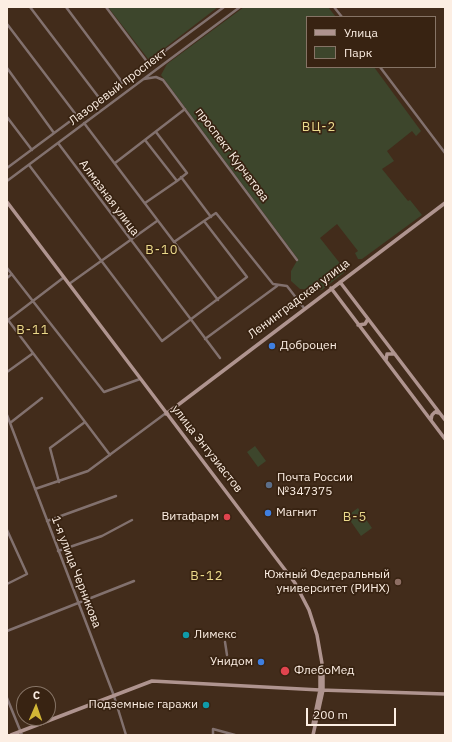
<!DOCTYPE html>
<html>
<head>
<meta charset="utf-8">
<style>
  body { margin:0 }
  #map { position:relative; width:452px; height:742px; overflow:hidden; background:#422c1b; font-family:"IBM Plex Sans",sans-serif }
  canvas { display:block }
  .frame { position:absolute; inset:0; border:8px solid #fceee3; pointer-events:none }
  .legend { position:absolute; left:306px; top:16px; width:130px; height:52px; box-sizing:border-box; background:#382312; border:1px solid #867466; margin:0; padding:5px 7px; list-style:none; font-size:12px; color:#fceee3 }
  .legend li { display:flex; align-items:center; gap:8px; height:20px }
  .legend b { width:20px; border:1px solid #867466 }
  .north { position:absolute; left:16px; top:686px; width:40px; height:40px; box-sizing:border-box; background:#382312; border:1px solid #867466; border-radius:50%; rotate:2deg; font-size:11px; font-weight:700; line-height:16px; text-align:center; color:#fceee3 }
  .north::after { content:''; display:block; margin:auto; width:14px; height:18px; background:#d2b736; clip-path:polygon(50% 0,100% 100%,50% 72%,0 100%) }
  .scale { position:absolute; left:306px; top:708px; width:90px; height:18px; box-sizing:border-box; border:2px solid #fceee3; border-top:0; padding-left:5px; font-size:12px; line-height:14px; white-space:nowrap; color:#fceee3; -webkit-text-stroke:3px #382312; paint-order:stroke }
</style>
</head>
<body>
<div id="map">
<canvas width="452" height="742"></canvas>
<div class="frame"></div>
<ul class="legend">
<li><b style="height:5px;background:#af948f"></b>Улица</li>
<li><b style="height:11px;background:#3d462c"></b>Парк</li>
</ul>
<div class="north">С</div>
<div class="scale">200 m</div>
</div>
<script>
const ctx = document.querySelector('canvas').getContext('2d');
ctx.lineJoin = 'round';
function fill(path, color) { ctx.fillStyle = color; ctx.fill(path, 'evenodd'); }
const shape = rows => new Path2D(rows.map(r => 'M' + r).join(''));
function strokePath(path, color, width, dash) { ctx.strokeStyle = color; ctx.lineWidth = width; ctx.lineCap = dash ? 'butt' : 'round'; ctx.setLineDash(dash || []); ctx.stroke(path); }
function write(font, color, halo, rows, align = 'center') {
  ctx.font = font + ' "IBM Plex Sans",sans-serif'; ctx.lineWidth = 3.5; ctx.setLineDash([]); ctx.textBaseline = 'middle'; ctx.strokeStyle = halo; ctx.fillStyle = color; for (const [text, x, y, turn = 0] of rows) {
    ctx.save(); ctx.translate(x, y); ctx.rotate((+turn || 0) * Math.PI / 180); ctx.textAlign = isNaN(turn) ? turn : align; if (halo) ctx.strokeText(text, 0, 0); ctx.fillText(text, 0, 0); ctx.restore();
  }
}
fill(shape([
  [108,7,218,7,149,60],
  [244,7,328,7,336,17,307,17,307,67,374,67,421,131,416,136,412,131,387,151,394,161,382,169,408,201,410,200,422,215,362,259,358,259,355,253,358,251,337,224,320,238,346,271,322,290,300,289,291,281,291,271,298,259,161,75,167,64],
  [255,446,266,461,258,467,247,452],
  [358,508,372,528,361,536,347,516]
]), '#3d462c');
strokePath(shape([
  [30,7,100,99],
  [66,7,122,82],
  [106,7,148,63],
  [334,7,342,17],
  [7,24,77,116],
  [380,67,445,153],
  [7,68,54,133],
  [144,79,156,77,163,80,297,260],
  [7,117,32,150],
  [84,123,218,300],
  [156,132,187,173,177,181],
  [58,143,220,358],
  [115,163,185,109],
  [29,165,162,341,247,277,204,221,216,213,273,284,287,286,304,308],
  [7,168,224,7],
  [181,177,211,217],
  [7,181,240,7],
  [145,203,177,181,145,140],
  [174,242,204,221],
  [7,268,104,392,140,379],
  [7,278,12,274],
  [63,278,8,320,110,455],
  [69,284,157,221],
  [205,339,277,286],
  [7,372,32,354],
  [7,415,114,696,126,735],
  [10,423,42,398],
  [59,482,50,448,85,422],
  [35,489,88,471,166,413],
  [47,521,116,496],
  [7,530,27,574,7,584],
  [58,551,102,536,132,520],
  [7,631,134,581],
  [225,642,227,655],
  [7,698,22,735],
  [213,735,213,729,235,735]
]), '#82716e', 2.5);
strokePath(shape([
  [7,202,295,583,309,610,317,635,323,669,323,690,313,735],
  [340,282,445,420],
  [331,288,445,439],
  [358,325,365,324,368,319],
  [386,360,387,354,395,354],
  [166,414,445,203],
  [431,420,432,415,435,412,439,413],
  [313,724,320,690,320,667],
  [11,735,152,681,320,690,445,694]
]), '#af948f', 3.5);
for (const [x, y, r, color] of [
  [272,346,4,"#3f7fe0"],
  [269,485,4,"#5c6f8a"],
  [268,513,4,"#3f7fe0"],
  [227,517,4,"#e0444e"],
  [398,582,4,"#8d6e63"],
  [186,635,4,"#0f9aa8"],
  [261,662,4,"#3f7fe0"],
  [285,671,5,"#e0444e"],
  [206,705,4,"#0f9aa8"]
]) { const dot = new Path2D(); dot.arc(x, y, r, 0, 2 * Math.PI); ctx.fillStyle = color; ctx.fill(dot); strokePath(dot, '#382312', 1.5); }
write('12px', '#fceee3', '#382312', [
  ["Лазоревый проспект",118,87,-37],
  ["проспект Курчатова",232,155,53],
  ["Алмазная улица",109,198,53],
  ["Ленинградская улица",299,299,-37],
  ["улица Энтузиастов",207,449,52],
  ["1-я улица Черникова",76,572,69]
]);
write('12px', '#fceee3', '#382312', [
  ["Доброцен",280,346],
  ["Почта России",277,478],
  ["№347375",277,492],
  ["Магнит",276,513],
  ["Витафарм",219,517,"right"],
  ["Южный Федеральный",390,575,"right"],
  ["университет (РИНХ)",390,589,"right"],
  ["Лимекс",194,635],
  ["Унидом",253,662,"right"],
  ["ФлебоМед",294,671],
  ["Подземные гаражи",198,705,"right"]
], 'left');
ctx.letterSpacing = '1px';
write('13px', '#ebd98b', '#382312', [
  ["ВЦ-2",319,127],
  ["В-10",162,250],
  ["В-11",33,330],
  ["В-5",355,517],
  ["В-12",207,576]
]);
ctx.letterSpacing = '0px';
</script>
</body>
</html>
